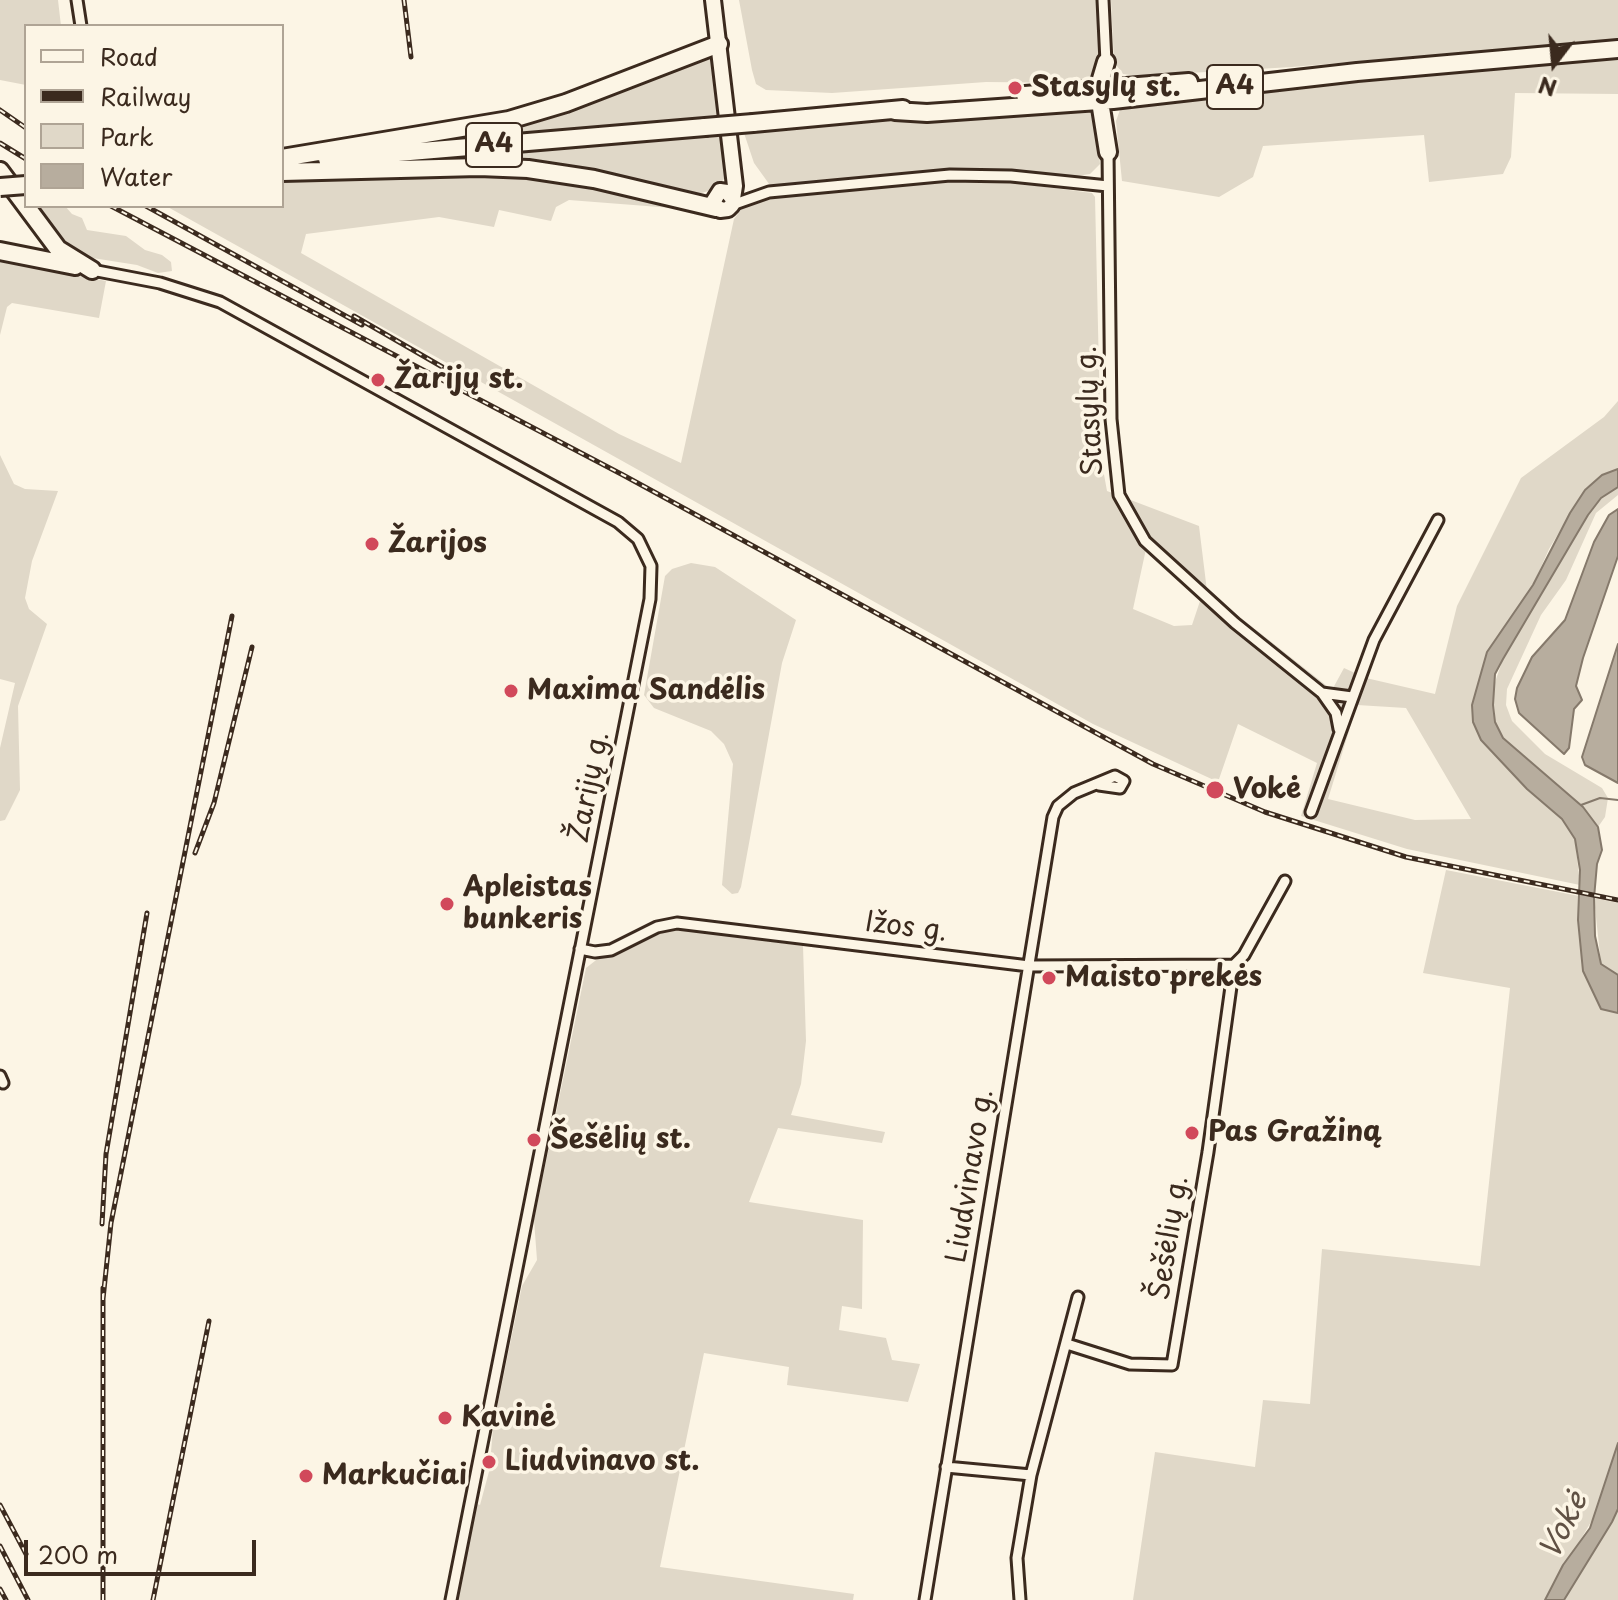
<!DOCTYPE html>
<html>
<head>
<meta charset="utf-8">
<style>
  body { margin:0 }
  #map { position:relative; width:1618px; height:1600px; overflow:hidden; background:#fcf5e5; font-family:"Playpen Sans",sans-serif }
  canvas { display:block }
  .legend { position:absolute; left:24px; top:24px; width:260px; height:184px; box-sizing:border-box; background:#fcf5e5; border:2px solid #afa495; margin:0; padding:10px 14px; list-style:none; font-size:24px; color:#3b2a1e }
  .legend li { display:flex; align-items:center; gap:16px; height:40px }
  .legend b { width:40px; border:2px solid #afa495 }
  .north { position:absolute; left:1514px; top:24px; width:80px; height:80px; -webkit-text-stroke:6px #fcf5e5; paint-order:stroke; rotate:196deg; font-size:22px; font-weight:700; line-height:32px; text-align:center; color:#3b2a1e }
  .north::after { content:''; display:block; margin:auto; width:28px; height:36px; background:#3b2a1e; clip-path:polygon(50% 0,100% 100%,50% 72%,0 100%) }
  .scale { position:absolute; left:24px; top:1540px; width:232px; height:36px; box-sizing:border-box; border:4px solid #3b2a1e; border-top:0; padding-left:10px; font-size:24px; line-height:28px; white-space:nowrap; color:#3b2a1e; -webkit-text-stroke:6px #fcf5e5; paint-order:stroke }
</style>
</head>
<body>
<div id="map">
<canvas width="1618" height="1600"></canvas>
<ul class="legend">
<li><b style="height:10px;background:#fcf5e5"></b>Road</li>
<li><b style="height:10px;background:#3b2a1e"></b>Railway</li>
<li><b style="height:22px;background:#e0d8c8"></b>Park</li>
<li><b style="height:22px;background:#b7ad9e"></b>Water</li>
</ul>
<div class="north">N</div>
<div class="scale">200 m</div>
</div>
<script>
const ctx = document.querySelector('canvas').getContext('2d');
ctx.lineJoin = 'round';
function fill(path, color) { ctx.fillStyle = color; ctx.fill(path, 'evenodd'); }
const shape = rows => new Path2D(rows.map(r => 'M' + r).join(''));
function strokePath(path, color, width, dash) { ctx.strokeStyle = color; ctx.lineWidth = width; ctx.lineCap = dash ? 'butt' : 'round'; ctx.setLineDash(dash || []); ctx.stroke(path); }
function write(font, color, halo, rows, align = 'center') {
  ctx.font = font + ' "Playpen Sans",sans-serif'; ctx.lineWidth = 7; ctx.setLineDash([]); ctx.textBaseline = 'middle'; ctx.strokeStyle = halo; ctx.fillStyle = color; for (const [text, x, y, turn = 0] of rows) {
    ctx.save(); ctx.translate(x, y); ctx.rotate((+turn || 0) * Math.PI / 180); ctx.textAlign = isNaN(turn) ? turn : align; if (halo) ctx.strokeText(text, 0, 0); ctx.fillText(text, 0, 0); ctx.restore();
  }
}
fill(shape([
  [0,0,58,0,61,26,26,26,26,85,0,80],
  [739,0,1098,0,1098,63,1093,79,1083,83,986,82,832,93,766,90,756,84,752,70],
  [1111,0,1618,0,1618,39,1292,67,1138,76,1123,74,1114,62],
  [712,54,722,118,392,146],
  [1618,59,1618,94,1515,93,1511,157,1503,174,1429,182,1424,135,1263,146,1253,177,1219,197,1122,181,1116,121,1121,107,1278,89],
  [1081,105,1095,115,1100,164,1090,174,1077,176,962,170,772,188,754,163,744,133],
  [725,134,724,179,715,189,698,194,487,161,486,154],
  [465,172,540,175,679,205,672,208,569,200,556,207,551,221,499,210,494,227,439,217,306,234,301,253,619,434,681,463,734,219,744,205,792,194,950,180,983,179,1092,193,1095,197,1101,458,1107,491,1199,526,1207,591,1332,690,1344,668,1366,678,1435,694,1457,606,1521,478,1604,417,1618,401,1618,469,1602,475,1585,489,1549,549,1533,585,1487,652,1481,740,1527,789,1562,819,1575,839,1580,885,1407,849,1301,816,1317,763,1238,724,1218,782,1093,724,166,206,282,206,282,179],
  [1146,549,1201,598,1192,625,1174,626,1133,609],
  [1357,705,1406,708,1471,819,1415,820,1328,799],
  [32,206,65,206,72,214,82,218,87,230,126,236,145,250,162,255,171,262,172,271,158,273,137,265,80,256,66,249],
  [0,260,106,281,99,318,12,303,7,307,0,335],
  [0,455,14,484,25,489,58,491,32,561,25,598,29,609,47,624,18,706,20,790,5,820,0,821,0,748,15,683,0,679],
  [1618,487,1618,495,1596,513,1566,580,1541,615,1507,689,1506,705,1512,721,1545,754,1602,788,1608,798,1605,817,1598,827,1583,807,1503,738,1495,722,1493,688,1503,659,1588,515,1601,498],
  [691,563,715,567,796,620,782,663,741,887,738,893,732,894,722,885,733,764,724,744,711,731,654,708,644,695,665,576,672,569],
  [1446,870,1579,896,1583,971,1601,1009,1618,1013,1618,1443,1598,1510,1545,1600,1133,1600,1155,1452,1255,1467,1263,1400,1310,1404,1322,1249,1480,1266,1510,988,1423,973],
  [1594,898,1618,903,1618,975,1601,964],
  [675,928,803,946,806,1041,801,1084,791,1115,885,1132,882,1143,778,1128,749,1202,863,1220,862,1309,842,1306,839,1330,886,1338,892,1360,920,1364,908,1402,787,1385,789,1367,704,1353,660,1567,854,1594,853,1600,458,1600,477,1504,480,1505,494,1453,491,1452,493,1427,522,1286,537,1260,534,1220,586,968,600,957],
  [1618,1509,1618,1600,1564,1600,1612,1522]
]), '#e0d8c8');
const water = shape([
  [1618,469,1618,487,1601,498,1588,515,1503,659,1495,674,1493,705,1495,722,1503,738,1583,807,1598,827,1602,850,1597,864,1594,898,1595,936,1601,964,1618,975,1618,1013,1601,1009,1583,971,1578,920,1580,870,1575,839,1562,819,1527,789,1481,740,1473,722,1472,705,1487,652,1533,585,1570,513,1585,490,1602,475,1618,469],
  [1618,509,1618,556,1583,658,1576,686,1582,700,1574,709,1569,748,1564,754,1519,713,1515,699,1517,688,1532,657,1565,620,1594,542,1609,515,1618,509],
  [1618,644,1618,783,1585,765,1582,757,1618,644],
  [1618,1443,1618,1509,1612,1522,1564,1600,1545,1600,1563,1565,1590,1528,1618,1443]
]);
fill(water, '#b7ad9e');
strokePath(water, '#85796b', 2);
strokePath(shape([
  [1581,805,1600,798,1618,800]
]), '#85796b', 2);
const minor = shape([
  [77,0,81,26],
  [1103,0,1106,62],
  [1108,152,1111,419,1119,495,1145,541,1235,623,1322,693,1352,697],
  [732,205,769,192,950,175,1011,176,1108,186],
  [92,270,160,283,220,302,618,522,638,539,651,566,650,599,451,1600],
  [1322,693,1336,713,1339,729],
  [1311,812,1374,640,1438,520],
  [580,949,595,952,611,950,657,927,677,923,1029,966,1234,965],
  [1234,965,1244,955,1285,881],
  [0,1076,3,1083],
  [1067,1344,1130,1364,1172,1365,1208,1152,1234,965],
  [946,1467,1031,1475],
  [925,1600,1053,817,1058,806,1074,793,1115,776,1124,781,1120,788,1099,785],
  [1020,1600,1017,1558,1031,1475,1078,1297]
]);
const secondary = shape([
  [713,0,735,186,732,205,728,209,720,210,713,202,720,191,727,192,732,198]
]);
const trunk = shape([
  [1106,62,1098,89,1108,152],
  [1025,95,1189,82],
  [895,111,927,113,1113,100,1357,72,1618,49],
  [753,123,903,109],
  [282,158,509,120,566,103,719,44],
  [327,159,705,127],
  [0,171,58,249,92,270],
  [282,172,479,167,528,169,594,179,716,208],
  [0,251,75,266]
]);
strokePath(minor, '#3b2a1e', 15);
strokePath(secondary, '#3b2a1e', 20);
strokePath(trunk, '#3b2a1e', 22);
strokePath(minor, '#fcf5e5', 9);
strokePath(secondary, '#fcf5e5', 14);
strokePath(trunk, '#fcf5e5', 16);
const rail = shape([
  [404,0,411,57],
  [0,110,26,128],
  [0,143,26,159],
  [111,206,623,475,1153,764,1265,812,1406,857,1618,900],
  [146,206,362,325],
  [354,316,451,372],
  [195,853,214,803,252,647],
  [102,1224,106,1154,147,913],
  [103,1299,111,1223,232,616],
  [0,1505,26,1554],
  [0,1546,28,1600],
  [0,1589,6,1600],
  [103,1600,103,1288],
  [153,1600,209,1321]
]);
strokePath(rail, '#3b2a1e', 5);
strokePath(rail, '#fcf5e5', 2, [6]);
const trunkBridge = shape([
  [705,127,753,123],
  [0,187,26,185]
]);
strokePath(trunkBridge, '#3b2a1e', 22, []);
strokePath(trunkBridge, '#fcf5e5', 16);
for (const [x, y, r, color] of [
  [1015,88,8,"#d1495b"],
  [378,380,8,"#d1495b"],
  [372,544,8,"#d1495b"],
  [511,691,8,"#d1495b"],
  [1215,790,10,"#d1495b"],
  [447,904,8,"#d1495b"],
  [1049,978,8,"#d1495b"],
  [1192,1133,8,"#d1495b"],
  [534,1140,8,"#d1495b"],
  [445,1418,8,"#d1495b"],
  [489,1462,8,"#d1495b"],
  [306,1476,8,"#d1495b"]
]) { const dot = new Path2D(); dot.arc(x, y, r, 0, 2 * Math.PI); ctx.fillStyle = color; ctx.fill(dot); strokePath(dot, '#fcf5e5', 3); }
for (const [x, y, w] of [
  [1235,87,56],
  [494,145,56]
]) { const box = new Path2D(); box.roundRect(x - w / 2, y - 22, w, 44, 6); ctx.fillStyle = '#fcf5e5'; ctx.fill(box); strokePath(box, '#3b2a1e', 2); }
write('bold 26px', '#3b2a1e', null, [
  ["A4",1235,87],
  ["A4",494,145]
]);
write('bold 28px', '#3b2a1e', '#fcf5e5', [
  ["Stasylų st.",1031,88],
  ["Žarijų st.",394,380],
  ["Žarijos",388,544],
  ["Maxima Sandėlis",527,691],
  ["Vokė",1233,790],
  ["Apleistas",463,888],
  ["bunkeris",463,920],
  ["Maisto prekės",1065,978],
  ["Pas Gražiną",1208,1133],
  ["Šešėlių st.",550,1140],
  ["Kavinė",461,1418],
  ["Liudvinavo st.",505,1462],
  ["Markučiai",322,1476]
], 'left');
write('28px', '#3b2a1e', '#fcf5e5', [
  ["Stasylų g.",1091,411,-93],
  ["Žarijų g.",590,787,-79],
  ["Ižos g.",906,928,7],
  ["Liudvinavo g.",971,1176,-81],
  ["Šešėlių g.",1170,1238,-81]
]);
write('italic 30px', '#605144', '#fcf5e5', [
  ["Vokė",1565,1526,-63]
]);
</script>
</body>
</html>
